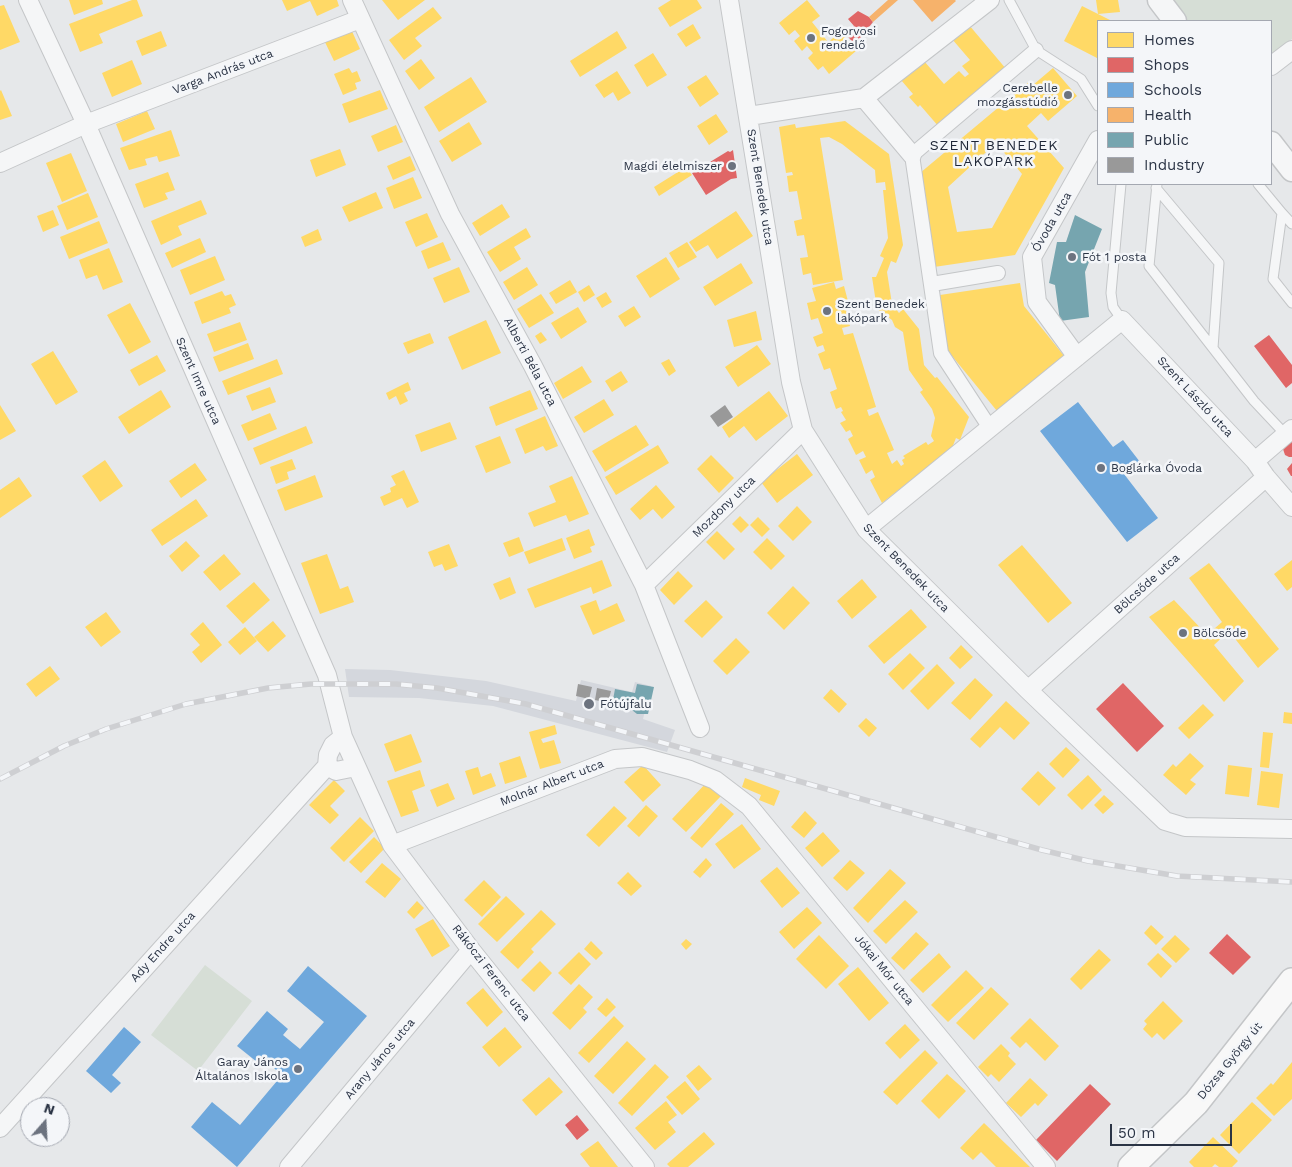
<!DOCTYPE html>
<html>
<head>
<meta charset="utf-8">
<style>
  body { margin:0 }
  #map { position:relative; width:1292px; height:1167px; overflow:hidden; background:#e6e8ea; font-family:"Work Sans",sans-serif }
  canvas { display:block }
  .legend { position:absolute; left:1097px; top:20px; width:175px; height:165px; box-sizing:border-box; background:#f4f6f9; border:1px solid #a4a8b1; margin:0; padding:6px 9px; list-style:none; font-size:15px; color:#2b3445 }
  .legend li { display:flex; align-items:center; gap:10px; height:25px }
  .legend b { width:25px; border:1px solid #a4a8b1 }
  .north { position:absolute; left:20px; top:1097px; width:50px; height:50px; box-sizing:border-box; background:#f4f6f9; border:1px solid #a4a8b1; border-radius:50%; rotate:19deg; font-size:14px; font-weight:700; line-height:20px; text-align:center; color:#2b3445 }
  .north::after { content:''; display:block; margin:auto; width:18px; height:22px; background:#6c737f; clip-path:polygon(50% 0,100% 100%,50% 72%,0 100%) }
  .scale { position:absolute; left:1110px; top:1124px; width:122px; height:22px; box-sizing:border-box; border:2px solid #2b3445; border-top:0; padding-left:6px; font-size:15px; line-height:18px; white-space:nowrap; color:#2b3445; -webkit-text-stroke:4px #f4f6f9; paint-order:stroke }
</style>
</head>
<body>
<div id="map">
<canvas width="1292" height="1167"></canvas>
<ul class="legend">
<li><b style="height:14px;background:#ffd966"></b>Homes</li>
<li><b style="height:14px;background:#e06666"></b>Shops</li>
<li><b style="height:14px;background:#6fa8dc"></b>Schools</li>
<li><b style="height:14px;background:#f6b26b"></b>Health</li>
<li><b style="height:14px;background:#76a5af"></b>Public</li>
<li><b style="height:14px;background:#999"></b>Industry</li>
</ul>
<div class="north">N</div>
<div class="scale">50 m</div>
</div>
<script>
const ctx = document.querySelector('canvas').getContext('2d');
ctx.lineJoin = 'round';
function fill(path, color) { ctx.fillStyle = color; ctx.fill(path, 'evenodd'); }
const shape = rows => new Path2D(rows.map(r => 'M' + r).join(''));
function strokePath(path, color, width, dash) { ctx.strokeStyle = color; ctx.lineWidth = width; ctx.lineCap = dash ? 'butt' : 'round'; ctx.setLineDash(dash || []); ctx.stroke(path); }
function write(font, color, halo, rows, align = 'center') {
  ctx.font = font + ' "Work Sans",sans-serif'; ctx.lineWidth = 5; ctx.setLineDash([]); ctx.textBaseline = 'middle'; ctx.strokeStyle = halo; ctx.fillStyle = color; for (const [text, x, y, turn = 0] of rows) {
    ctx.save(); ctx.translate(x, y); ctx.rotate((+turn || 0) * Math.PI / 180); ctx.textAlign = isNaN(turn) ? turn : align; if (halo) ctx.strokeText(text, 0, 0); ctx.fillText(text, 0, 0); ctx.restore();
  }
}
fill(shape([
  [345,669,390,670,486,681,576,701,581,680,632,692,635,682,651,686,643,719,675,730,667,752,493,706,419,698,349,697]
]), '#d4d7dd');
fill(shape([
  [1167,0,1292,0,1292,39,1271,55,1271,21,1185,21],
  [205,965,252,1001,198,1071,151,1035]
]), '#d6ded6');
fill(shape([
  [69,0,102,0,103,4,74,15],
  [132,0,137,0,143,16,99,34,103,43,80,52,69,24],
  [282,0,337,0,339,6,317,16,310,1,287,11],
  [382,0,425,0,398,20],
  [671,0,697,0,702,8,670,27,658,8],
  [807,0,820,16,812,22,828,42,841,32,856,51,829,74,823,66,818,70,808,58,813,53,807,46,802,51,794,41,800,36,795,30,789,35,779,23],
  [1096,0,1118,0,1120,12,1098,14,1112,21,1098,21,1097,58,1064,41,1082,6,1098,14],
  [4,5,20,42,0,50,0,6],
  [433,7,442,18,415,38,422,46,404,60,389,40],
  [693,24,701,38,686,47,677,34],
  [969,25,1007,70,939,127,920,105,918,107,909,97,913,94,901,80,924,61,944,84,959,71,965,77,969,74,962,66,970,60,952,39],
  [351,29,360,49,334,61,324,40],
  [161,31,167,46,142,56,136,41],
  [617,31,627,48,580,77,570,61],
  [653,53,667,75,647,87,634,65],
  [421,59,435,78,419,90,405,71],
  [132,60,142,84,112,97,102,73],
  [349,68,352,73,357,71,361,81,355,83,357,89,343,95,334,74],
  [1053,68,1077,96,1048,121,1041,113,1027,126,1064,168,1015,255,934,267,920,173,1030,81,1033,85],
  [996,143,1022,174,992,228,957,232,948,187],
  [617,71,631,93,618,101,613,92,604,98,595,85],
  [706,75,719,94,700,107,687,87],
  [471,77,487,102,439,132,424,107],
  [1,90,12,116,0,120,0,91],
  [380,90,388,109,349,123,342,104],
  [147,111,155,129,123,142,116,124],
  [716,114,728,132,709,145,697,126],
  [845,121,889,154,903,245,896,263,891,261,887,272,892,304,899,313,903,309,919,329,924,365,935,378,937,377,969,417,960,440,956,438,952,448,882,503,870,480,875,477,872,470,866,474,859,460,866,457,863,451,856,455,848,439,853,436,850,430,846,432,840,423,846,420,841,412,843,411,841,407,836,409,830,392,837,389,830,368,824,370,818,354,825,351,823,345,817,347,813,337,823,333,818,318,811,320,807,303,816,301,812,288,834,282,836,289,844,286,849,305,845,306,850,326,842,328,844,335,853,333,876,407,867,410,869,416,878,412,894,450,887,453,892,464,897,460,901,466,904,464,902,460,905,458,903,456,926,442,928,445,934,441,931,436,935,418,932,409,920,392,923,390,909,370,903,332,895,327,892,320,877,309,872,277,876,277,884,258,880,256,888,238,883,190,886,190,885,182,876,183,875,170,842,144,829,137,820,138,843,280,813,285,811,273,803,275,800,258,808,257,804,235,797,236,794,221,802,219,797,191,789,192,787,176,793,175,792,172,786,173,779,127,795,124,796,128],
  [469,122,482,144,452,162,439,141],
  [396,125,403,142,378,152,371,136],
  [171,130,180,156,159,162,157,156,145,159,147,165,129,170,120,148],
  [340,149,346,165,316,177,310,160],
  [71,153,87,191,62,202,46,163],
  [410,156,416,170,393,180,387,166],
  [686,167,692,175,659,196,654,187],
  [168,172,175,190,165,193,168,199,144,208,135,184],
  [413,177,422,198,394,209,386,188],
  [376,192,383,208,349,222,342,207],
  [88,193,98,217,67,230,57,206],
  [201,200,207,214,178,226,182,235,161,245,151,221],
  [502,204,510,217,480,236,472,223],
  [53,210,59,225,43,232,37,216],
  [736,211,753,236,717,259,708,245,696,252,689,242],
  [427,213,438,237,416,247,405,222],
  [99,221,108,243,69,259,60,237],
  [526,228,531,237,514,247,521,259,500,272,487,252],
  [318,229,322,240,305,247,301,237],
  [200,238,206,252,172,268,165,253],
  [443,242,451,260,428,269,421,251],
  [687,242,697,257,678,268,669,253],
  [109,248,123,282,103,290,97,275,86,279,79,260],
  [215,256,225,280,190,295,180,270],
  [666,257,680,279,650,298,636,276],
  [741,263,753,283,715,306,703,287],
  [459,267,470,292,444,303,433,278],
  [527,267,538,285,514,300,503,282],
  [570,280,577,292,556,304,549,293],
  [1020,283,1024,306,1065,357,997,411,948,351,940,295],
  [589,285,595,295,584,302,578,292],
  [222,291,225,296,231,294,236,305,229,308,231,313,202,324,194,302],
  [606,292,612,302,602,308,596,298],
  [541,294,554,313,529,328,517,309],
  [130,303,151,342,129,354,107,315],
  [634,306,641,317,625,327,618,316],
  [578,307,587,322,561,339,551,323],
  [756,311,762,340,734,347,727,320],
  [486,320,501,353,462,370,448,337],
  [240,322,247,340,214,352,207,334],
  [541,332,547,340,540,344,535,336],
  [430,333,434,343,408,354,403,343],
  [248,343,254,359,219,372,213,357],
  [757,345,771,364,738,387,725,367],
  [53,351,78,392,56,405,31,364],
  [157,355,166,371,139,386,130,370],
  [277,359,283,374,228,395,222,381],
  [669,359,676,371,669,376,661,363],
  [582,366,592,382,563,399,554,383],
  [621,371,628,382,612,392,605,381],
  [408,382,411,390,404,393,408,401,400,405,396,396,389,400,386,393],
  [270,387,276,402,252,411,246,396],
  [161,390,171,407,129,434,118,417],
  [530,390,538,409,496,426,489,407],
  [769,391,788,416,756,441,744,426,729,438,722,427],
  [604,399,614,415,584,433,574,417],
  [0,405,16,431,0,440],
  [270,413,277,429,248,441,241,425],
  [545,416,558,446,546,451,543,446,525,454,515,429],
  [450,422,457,439,421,452,415,435],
  [636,425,649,445,605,472,592,451],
  [306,426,313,443,260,465,253,448],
  [500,436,511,463,486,473,475,446],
  [658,445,669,463,616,495,605,477],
  [797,454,813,475,777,503,761,482],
  [711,455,734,478,719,493,697,469],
  [292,459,296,469,287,472,289,479,276,484,270,467],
  [105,460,123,486,100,502,82,476],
  [195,463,207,480,181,498,169,481],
  [404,470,419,502,407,508,402,498,384,506,380,497,391,492,390,488,396,485,391,476],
  [315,475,323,497,285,511,277,490],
  [572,476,589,514,569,522,566,515,534,527,528,513,556,502,549,486],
  [19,477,32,496,0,518,0,490],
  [656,485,675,507,662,519,653,509,640,520,630,509],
  [196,499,208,516,162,546,151,530],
  [797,506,812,522,793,541,778,526],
  [740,516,749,525,741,533,732,524],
  [758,517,770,529,762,537,750,525],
  [589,529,595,545,590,547,592,552,574,559,566,538],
  [717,531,735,549,724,560,706,542],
  [519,537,524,551,509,557,503,543],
  [562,538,566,550,529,564,524,552],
  [767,538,785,556,771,570,753,552],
  [186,541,200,556,182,572,169,556],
  [449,544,458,566,445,571,442,564,434,567,428,552],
  [1022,545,1072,603,1048,623,998,565],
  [224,554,241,574,220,591,203,572],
  [327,554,340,589,348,586,354,602,320,614,301,563],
  [602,560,612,586,593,594,591,587,535,608,527,589],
  [1292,560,1292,587,1287,591,1274,574],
  [1209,563,1279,649,1258,668,1229,631,1214,645,1244,681,1224,702,1149,617,1174,600,1207,635,1222,622,1189,578],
  [678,571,693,586,674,605,660,590],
  [510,577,516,593,500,600,493,584],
  [862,579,877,597,852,619,837,601],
  [254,582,270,600,243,624,226,606],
  [793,586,810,603,784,630,767,613],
  [596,600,600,611,617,603,625,621,593,635,580,606],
  [706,600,723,617,702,638,684,621],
  [911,609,927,627,884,664,868,646],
  [106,612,121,632,101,647,85,627],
  [273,621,286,636,268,652,254,637],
  [203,622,222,645,201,663,192,652,200,645,190,634],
  [245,627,257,641,240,655,228,642],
  [736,638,750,652,727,675,713,661],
  [961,645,973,657,960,669,949,658],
  [910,653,925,668,903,690,888,674],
  [937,664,955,683,928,710,910,691],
  [50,666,60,679,36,697,26,684],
  [975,678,993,695,970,720,951,703],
  [831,689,847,704,839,713,823,698],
  [1006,701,1030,723,1014,740,1000,727,980,748,970,739],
  [1203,704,1214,715,1189,739,1178,728],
  [1284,712,1292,713,1292,724,1283,723],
  [866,718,877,728,869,737,858,726],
  [555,725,557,734,541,739,543,743,554,740,561,763,540,769,529,732],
  [1263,732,1273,733,1269,768,1260,767],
  [411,734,422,762,395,772,384,744],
  [1066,747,1080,760,1063,778,1049,764],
  [1190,753,1204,766,1190,780,1196,784,1186,795,1163,775,1173,764,1176,767],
  [520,756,527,777,505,784,499,763],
  [643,765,661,785,643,802,624,782],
  [1228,765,1252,768,1249,797,1225,794],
  [478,767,481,777,491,773,496,786,473,795,465,771],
  [420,770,425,786,412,791,419,811,401,817,387,781],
  [1038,771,1056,788,1039,806,1021,789],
  [1261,771,1283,774,1279,808,1257,805],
  [1088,775,1102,790,1082,810,1067,795],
  [745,778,780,791,774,806,759,800,761,795,742,787],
  [334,780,345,791,330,806,339,815,330,824,309,805],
  [708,781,722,795,686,832,672,819],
  [448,783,455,799,437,807,430,790],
  [1104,795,1114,804,1103,814,1094,805],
  [721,803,734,814,702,848,690,838],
  [646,805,658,816,639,837,627,826],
  [614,806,627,818,599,847,586,835],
  [805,811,817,823,804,838,791,827],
  [360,817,374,831,344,862,330,848],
  [742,824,761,849,734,869,715,844],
  [823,832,840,851,822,867,805,848],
  [374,837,385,848,361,873,349,862],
  [706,858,712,865,700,878,693,872],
  [850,860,865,873,847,891,833,878],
  [382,863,401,879,385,898,365,882],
  [777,867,800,893,782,908,760,881],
  [890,869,906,883,868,923,853,908],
  [628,872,642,886,631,896,617,883],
  [484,880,501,897,482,917,464,900],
  [506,896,525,914,497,942,478,924],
  [905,900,918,912,886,944,873,931],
  [417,901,424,908,414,919,407,912],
  [807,907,822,923,794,949,779,932],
  [541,910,556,924,531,949,534,952,518,969,500,952],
  [433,919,450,946,432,957,415,929],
  [1151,925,1164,937,1156,945,1144,933],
  [916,932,929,944,904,970,891,958],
  [819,935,849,966,826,989,796,959],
  [1175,935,1190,949,1176,963,1161,949],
  [686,939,692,944,686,950,681,944],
  [591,941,603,953,596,960,584,949],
  [1099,949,1111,960,1081,990,1070,979],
  [579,952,591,964,571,985,558,973],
  [939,953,951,967,923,993,910,980],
  [1158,953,1172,966,1161,978,1147,964],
  [540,961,552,973,534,992,521,980],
  [858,967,889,1003,869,1021,838,984],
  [966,970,984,988,948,1022,931,1005],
  [579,984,593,997,583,1008,587,1012,570,1030,552,1013],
  [991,987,1009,1004,974,1040,956,1023],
  [483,988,503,1012,487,1027,466,1003],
  [607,998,616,1007,606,1017,597,1009],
  [1163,1001,1183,1021,1164,1040,1157,1033,1152,1038,1143,1029,1147,1024,1144,1021],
  [614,1016,624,1026,589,1063,578,1053],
  [1030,1018,1059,1046,1045,1061,1026,1042,1020,1048,1010,1038],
  [905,1024,920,1040,900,1059,885,1043],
  [505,1027,522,1047,499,1067,482,1047],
  [627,1041,646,1059,613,1094,594,1076],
  [1001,1044,1010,1053,1008,1056,1016,1064,999,1082,991,1074,988,1077,978,1067],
  [925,1050,938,1063,897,1105,883,1092],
  [1292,1062,1292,1099,1274,1116,1256,1098,1271,1083,1273,1085],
  [655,1064,669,1077,632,1116,618,1103],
  [699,1065,712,1079,698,1091,686,1076],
  [947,1074,966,1091,939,1119,921,1101],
  [549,1077,563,1092,536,1116,522,1100],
  [1030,1078,1048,1095,1038,1106,1035,1103,1021,1117,1006,1103],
  [685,1081,700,1099,682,1115,666,1097],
  [666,1101,677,1115,668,1122,676,1132,655,1150,635,1128],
  [1252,1102,1272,1120,1239,1154,1220,1135],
  [984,1123,1030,1167,996,1167,981,1152,973,1160,960,1148],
  [704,1132,715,1144,688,1167,670,1167,667,1164],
  [1213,1137,1238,1161,1232,1167,1219,1167,1215,1164,1212,1167,1194,1167,1189,1162],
  [598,1141,618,1167,590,1167,580,1154]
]), '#ffd966');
fill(shape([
  [858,11,869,17,873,22,855,45,845,33,854,26,848,19],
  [733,150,737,178,731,179,706,195,692,173,728,151,730,152],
  [1269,335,1292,365,1292,383,1286,388,1254,346],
  [1292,440,1292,457,1289,457,1285,455,1282,446],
  [1292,463,1292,476,1291,476,1287,469],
  [1123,683,1164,726,1137,752,1096,709],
  [1227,934,1251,957,1233,975,1209,953],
  [1090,1084,1111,1104,1057,1161,1036,1140],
  [577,1115,589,1130,577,1140,565,1125]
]), '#e06666');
fill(shape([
  [1078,402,1113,447,1123,440,1140,462,1124,474,1158,518,1127,542,1040,431],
  [308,966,367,1016,237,1167,191,1127,212,1102,240,1125,282,1075,261,1057,257,1062,237,1046,267,1011,288,1029,283,1035,300,1049,324,1022,287,991],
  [124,1027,141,1042,112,1075,121,1083,111,1093,86,1071]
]), '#6fa8dc');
fill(shape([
  [888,0,898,0,873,22,869,17],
  [913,0,955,0,956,1,932,22]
]), '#f6b26b');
fill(shape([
  [1075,215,1102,229,1085,272,1089,317,1060,321,1055,285,1049,283,1057,242,1066,242],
  [637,684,654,687,648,714,637,714,632,710,612,705,615,689,635,693]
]), '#76a5af');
fill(shape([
  [725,405,733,417,718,427,710,416],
  [578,684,592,687,589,699,576,696],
  [597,688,611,691,608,703,595,700]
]), '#999');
const service = shape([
  [1009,0,1036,50,1081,79,1098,106],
  [1121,184,1111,293,1113,307,1122,320],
  [1157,184,1149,266,1254,401,1285,434],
  [1258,184,1282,213,1273,279,1292,303],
  [1156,188,1219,263,1213,348],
  [1282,213,1292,224]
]);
const pedestrian = shape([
  [932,284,998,273],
  [990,428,941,353,912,155,1036,50]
]);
const minor = shape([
  [28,0,86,124,327,675,343,737,392,845,471,950,645,1167],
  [352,0,450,214,533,366,644,585,700,728],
  [729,0,791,382,803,430,866,529,1028,690,1165,821,1185,827,1292,829],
  [1271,66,1292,50],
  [864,98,912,155],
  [749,116,864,98,990,0],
  [0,163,86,124,360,19],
  [1077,357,1037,302,1032,257,1098,140],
  [1255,461,1292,429],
  [866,529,1122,320,1255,461,1266,477,1292,507],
  [644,585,803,430],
  [1028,690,1266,477],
  [327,766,328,755,333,745,343,737],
  [392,845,615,759,642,757,690,770,715,780,749,806,1046,1167],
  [0,1128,327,766,336,771,356,767],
  [289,1167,471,950]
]);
const tertiary = shape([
  [1159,0,1175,21],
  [1271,143,1292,170]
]);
const secondary = shape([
  [1131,1167,1196,1103,1292,981]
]);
strokePath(service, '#c4c6c8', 11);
strokePath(pedestrian, '#c4c6c8', 16);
strokePath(minor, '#c4c6c8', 20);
strokePath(tertiary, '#c4c6c8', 25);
strokePath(secondary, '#c4c6c8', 28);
strokePath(service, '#f5f6f7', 9);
strokePath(pedestrian, '#f5f6f7', 14);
strokePath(minor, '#f5f6f7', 18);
strokePath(tertiary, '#f5f6f7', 22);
strokePath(secondary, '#f8f8f8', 25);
const rail = shape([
  [0,779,64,746,106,729,186,704,268,688,311,684,396,684,437,688,526,704,1042,850,1088,861,1177,876,1292,882]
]);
strokePath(rail, '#cecfd2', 5.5);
strokePath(rail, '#f4f6f9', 4, [11]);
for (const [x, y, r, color] of [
  [811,38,5,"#6c737f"],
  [1068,95,5,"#6c737f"],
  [732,166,5,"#6c737f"],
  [1072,257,5,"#6c737f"],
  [827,311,5,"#6c737f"],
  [1101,468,5,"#6c737f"],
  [1183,633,5,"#6c737f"],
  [589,704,6,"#6c737f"],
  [298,1069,5,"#6c737f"]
]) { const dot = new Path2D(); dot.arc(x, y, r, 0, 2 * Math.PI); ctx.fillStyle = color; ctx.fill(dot); strokePath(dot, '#f4f6f9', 2); }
write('12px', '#2b3445', '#f4f6f9', [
  ["Fogorvosi",821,31],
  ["rendelő",821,45],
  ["Cerebelle",1058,88,"right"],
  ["mozgásstúdió",1058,102,"right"],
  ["Magdi élelmiszer",722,166,"right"],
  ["Fót 1 posta",1082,257],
  ["Szent Benedek",837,304],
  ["lakópark",837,318],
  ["Boglárka Óvoda",1111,468],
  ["Bölcsőde",1193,633],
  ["Fótújfalu",600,704],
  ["Garay János",288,1062,"right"],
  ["Általános Iskola",288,1076,"right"]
], 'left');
write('12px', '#2b3445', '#f4f6f9', [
  ["Varga András utca",223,72,-21],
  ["Szent Benedek utca",760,187,81],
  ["Óvoda utca",1052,222,-60],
  ["Alberti Béla utca",530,362,62],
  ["Szent Imre utca",198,381,66],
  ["Szent László utca",1195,397,47],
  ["Mozdony utca",724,507,-44],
  ["Szent Benedek utca",906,568,46],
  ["Bölcsőde utca",1147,584,-42],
  ["Molnár Albert utca",552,783,-21],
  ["Ady Endre utca",163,947,-48],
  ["Jókai Mór utca",884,970,51],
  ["Rákóczi Ferenc utca",491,973,52],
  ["Arany János utca",380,1059,-50],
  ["Dózsa György út",1230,1061,-51]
]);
ctx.letterSpacing = '1px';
write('14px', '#1d2536', '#f4f6f9', [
  ["SZENT BENEDEK",994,146],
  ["LAKÓPARK",994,162]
]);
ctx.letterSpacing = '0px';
</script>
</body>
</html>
